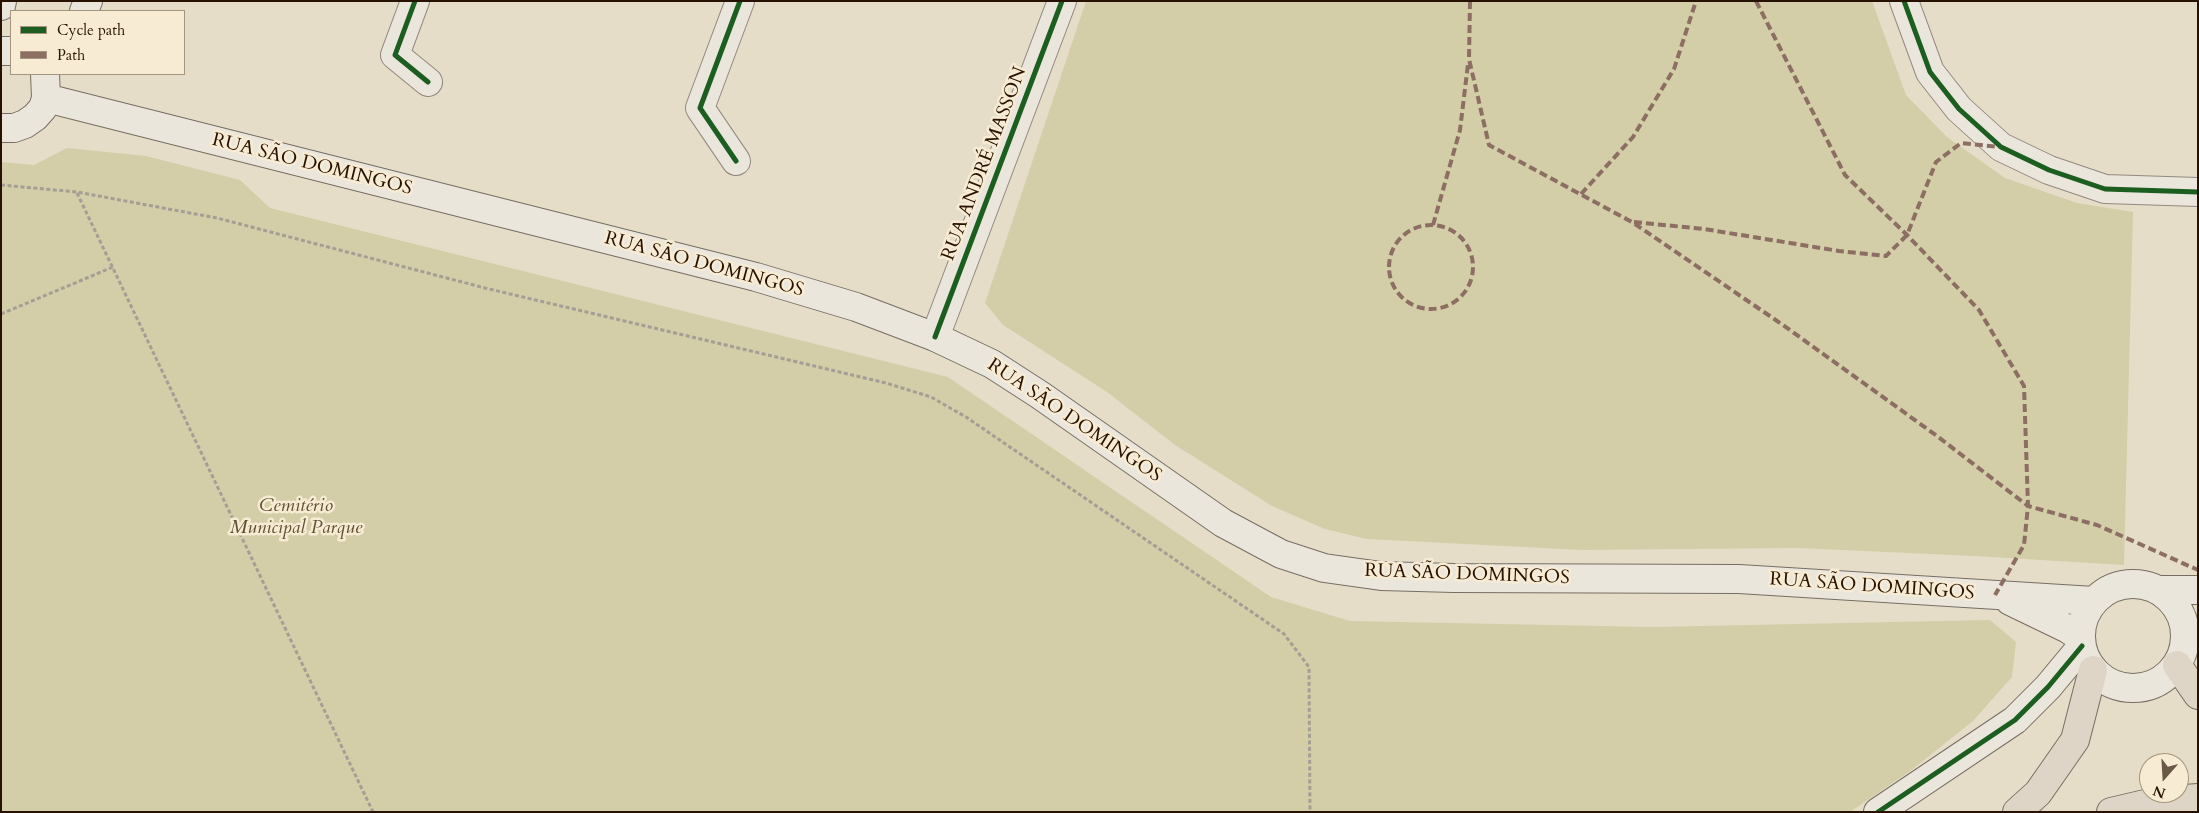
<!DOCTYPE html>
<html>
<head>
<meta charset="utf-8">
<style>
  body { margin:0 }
  #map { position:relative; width:2199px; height:813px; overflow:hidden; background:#e6ddc9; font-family:Cardo,serif }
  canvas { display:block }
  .frame { position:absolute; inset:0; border:2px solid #271201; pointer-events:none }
  .legend { position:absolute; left:10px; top:10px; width:175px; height:65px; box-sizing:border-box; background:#f7ecd3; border:1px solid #a4957f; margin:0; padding:6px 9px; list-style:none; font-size:15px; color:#271201 }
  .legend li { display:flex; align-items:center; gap:10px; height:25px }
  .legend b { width:25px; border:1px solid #a4957f }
  .north { position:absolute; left:2139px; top:753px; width:50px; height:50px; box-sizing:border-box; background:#f7ecd3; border:1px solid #a4957f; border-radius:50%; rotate:199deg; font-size:14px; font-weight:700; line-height:20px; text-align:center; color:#271201 }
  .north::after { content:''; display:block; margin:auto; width:18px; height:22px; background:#6a5947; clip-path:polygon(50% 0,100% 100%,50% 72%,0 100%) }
</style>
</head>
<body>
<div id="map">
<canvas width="2199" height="813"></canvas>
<div class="frame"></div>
<ul class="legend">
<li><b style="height:6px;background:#1b5e20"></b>Cycle path</li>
<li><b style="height:6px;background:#8d6e63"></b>Path</li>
</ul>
<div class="north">N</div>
</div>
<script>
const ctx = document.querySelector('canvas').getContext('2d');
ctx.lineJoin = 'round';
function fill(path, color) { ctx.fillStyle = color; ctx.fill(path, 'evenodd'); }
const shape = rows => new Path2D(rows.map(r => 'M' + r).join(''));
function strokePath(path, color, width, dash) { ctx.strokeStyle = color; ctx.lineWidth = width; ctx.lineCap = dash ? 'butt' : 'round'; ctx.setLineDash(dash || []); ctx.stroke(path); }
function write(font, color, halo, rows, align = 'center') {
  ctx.font = font + ' Cardo,serif'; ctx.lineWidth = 5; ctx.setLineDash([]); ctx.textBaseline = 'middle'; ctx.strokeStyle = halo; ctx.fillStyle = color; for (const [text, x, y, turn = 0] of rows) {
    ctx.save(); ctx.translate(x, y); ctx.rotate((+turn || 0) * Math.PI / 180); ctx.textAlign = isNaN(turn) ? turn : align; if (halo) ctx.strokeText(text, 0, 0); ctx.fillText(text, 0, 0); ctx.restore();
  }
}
fill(shape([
  [1086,1,1872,1,1906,95,1947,137,2005,178,2077,203,2133,212,2124,565,1974,556,1798,548,1582,550,1367,539,1325,529,1272,506,1175,445,1107,392,1003,325,985,303],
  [67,148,146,156,240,180,270,208,948,377,1271,597,1350,621,1652,627,1990,620,2016,642,2012,677,1973,721,1913,769,1850,812,1,812,1,162,34,165]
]), '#d3cea7');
const street = shape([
  [415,1,395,55,428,82],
  [1904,1,1930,72,1959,109,2001,147,2049,170,2105,189,2198,192],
  [736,161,700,108,740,1],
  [935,337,1062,1]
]);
const secondary = shape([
  [1,6,2,1],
  [84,11,88,1],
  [1,51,11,51],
  [46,98,756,277,856,307,935,337,992,364,1040,395,1223,523,1281,554,1324,568,1381,576,1454,578,1739,579,2094,601],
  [1,128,14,128,25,124,35,117,43,108,46,98,45,74],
  '2081 636a52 52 0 1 1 104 0a52 52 0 1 1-104 0Z',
  [2157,590,2198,590],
  [2010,601,2068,629,2081,638],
  [1878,812,2015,720,2048,687,2082,646]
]);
const highway = shape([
  [2177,665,2198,695],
  [2017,812,2038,793,2075,740,2093,670],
  [2111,812,2158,801,2198,798]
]);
strokePath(street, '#91897d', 30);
strokePath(secondary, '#766e62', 30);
strokePath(highway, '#766e62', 30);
strokePath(shape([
  [1,185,77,192,217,218,485,288,886,383,931,397,966,417,1284,634,1309,667,1310,812],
  [77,193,373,812],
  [1,314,113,267]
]), '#a49e94', 3, [4, 2.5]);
strokePath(street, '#eae6dc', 28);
strokePath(secondary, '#eae6dc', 28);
strokePath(highway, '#ded5c6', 28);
strokePath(shape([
  [1470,1,1469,59,1489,145,1632,222,1783,325,1937,436,2028,506,2097,525,2198,570],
  [1756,1,1845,175,1907,235,1979,310,2024,386,2028,506,2024,545,1995,595],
  [1581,194,1633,137,1674,69,1696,1],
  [1634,222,1704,229,1839,251,1886,256,1907,235,1936,162,1961,143,1999,147],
  '1389 267a42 42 0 1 1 84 0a42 42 0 1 1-84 0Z',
  [1433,225,1460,130,1468,64]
]), '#8d6e63', 4, [8, 4]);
strokePath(shape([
  [415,1,395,55,428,82],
  [1904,1,1930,72,1959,109,2001,147,2049,170,2105,189,2198,192],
  [736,161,700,108,740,1],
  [935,337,1062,1],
  [1878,812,2015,720,2048,687,2082,646]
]), '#1b5e20', 5);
write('19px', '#271201', '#f7ecd3', [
  ["RUA ANDRÉ MASSON",985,164,-69],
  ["RUA SÃO DOMINGOS",312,165,14],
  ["RUA SÃO DOMINGOS",704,265,15],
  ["RUA SÃO DOMINGOS",1074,421,34],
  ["RUA SÃO DOMINGOS",1467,575,2],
  ["RUA SÃO DOMINGOS",1872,587,4]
]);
write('italic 19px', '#5e4f31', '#f7ecd3', [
  ["Cemitério",296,507],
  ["Municipal Parque",296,529]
]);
</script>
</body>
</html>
